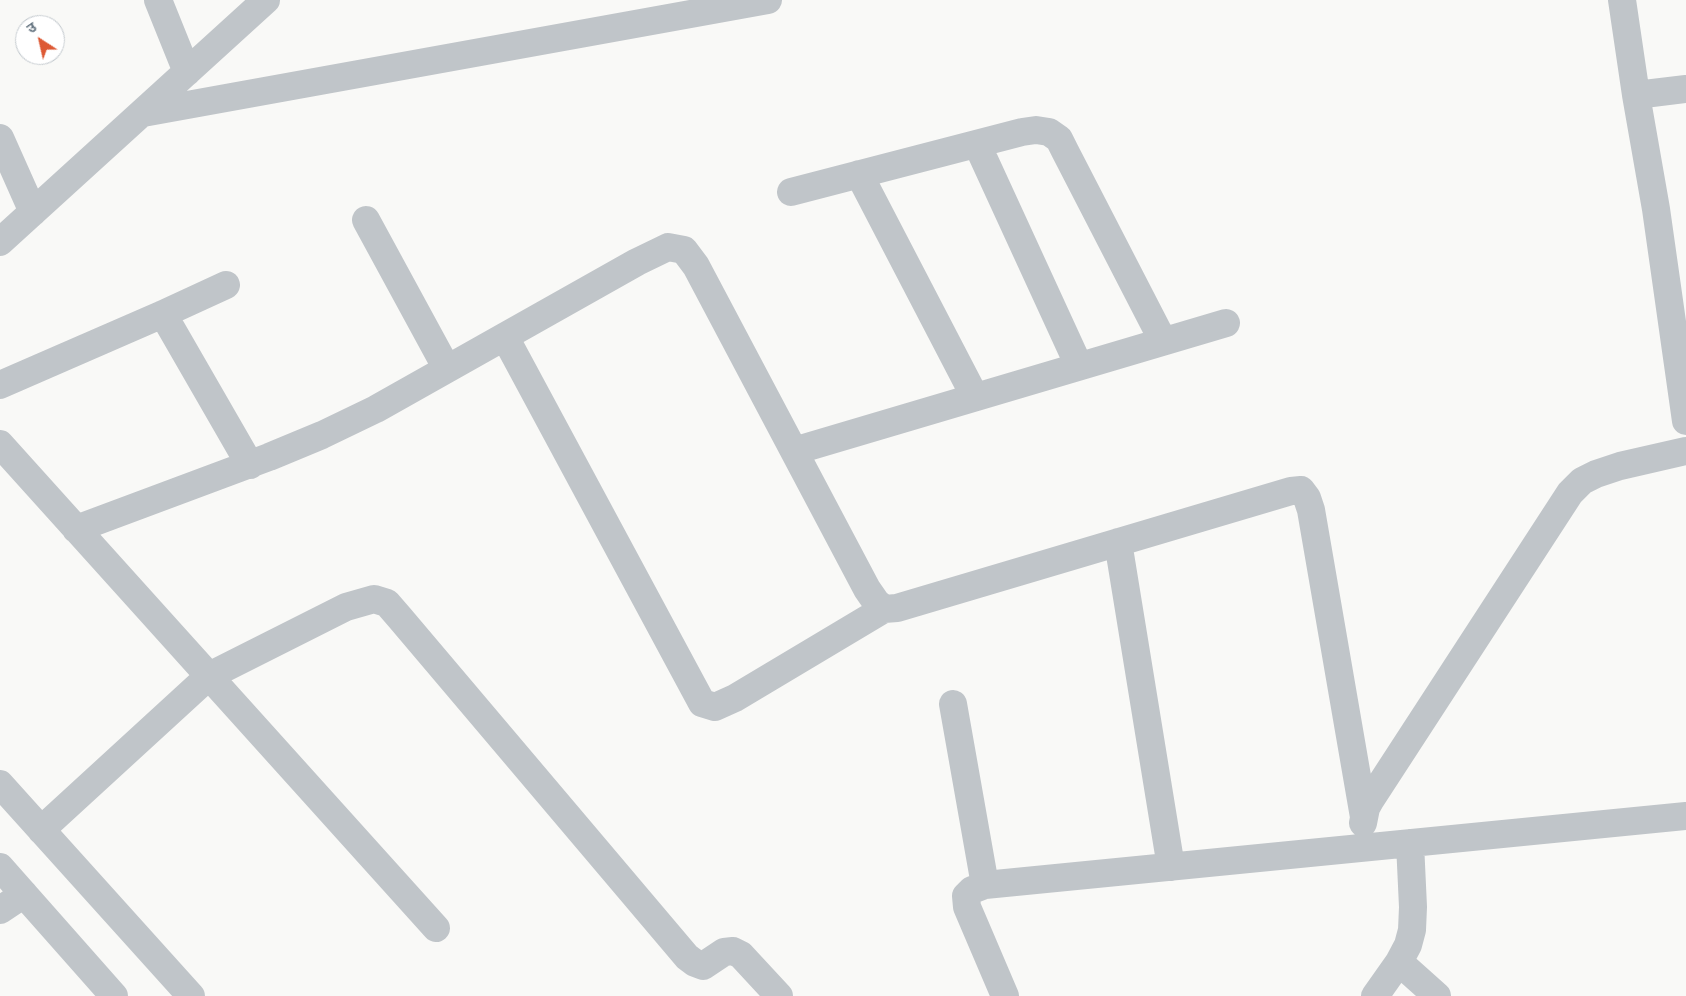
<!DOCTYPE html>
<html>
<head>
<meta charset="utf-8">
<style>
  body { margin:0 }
  #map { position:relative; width:1686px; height:996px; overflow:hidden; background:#f9f9f7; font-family:Rubik,"Noto Sans Devanagari",sans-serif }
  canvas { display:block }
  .north { position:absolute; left:15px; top:15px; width:50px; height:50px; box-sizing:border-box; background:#fff; border:1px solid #c2c8cd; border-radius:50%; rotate:325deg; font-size:14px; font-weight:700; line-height:20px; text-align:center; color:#667581 }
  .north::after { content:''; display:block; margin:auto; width:18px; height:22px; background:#dd5934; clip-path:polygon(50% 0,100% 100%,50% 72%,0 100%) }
</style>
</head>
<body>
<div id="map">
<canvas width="1686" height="996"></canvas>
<div class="north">उ</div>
</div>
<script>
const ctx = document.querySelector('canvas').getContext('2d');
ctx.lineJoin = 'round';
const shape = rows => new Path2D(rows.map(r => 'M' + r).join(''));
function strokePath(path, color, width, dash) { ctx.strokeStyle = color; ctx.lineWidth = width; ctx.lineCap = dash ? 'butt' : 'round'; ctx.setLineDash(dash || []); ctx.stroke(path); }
strokePath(shape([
  [158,0,187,72],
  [1622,0,1636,95,1656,209,1686,421],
  [1636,95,1686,89],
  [143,113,768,0],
  [0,138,33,212],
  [977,144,1079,366],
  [859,174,975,397],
  [791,192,1022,132,1036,130,1049,132,1059,139,1065,151,1163,341],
  [366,220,447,369],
  [0,242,266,0],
  [163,314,250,465],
  [505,337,702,703,715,707,735,698,884,609],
  [0,385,163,314,226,285],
  [0,444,436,928],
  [794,451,1226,323],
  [76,529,269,457,322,435,376,409,637,262,668,247,684,250,696,266,867,589,876,602,884,609,897,608,1291,491,1301,490,1307,498,1311,510,1364,817],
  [1118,542,1171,867],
  [953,704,985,885],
  [0,784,191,996],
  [1363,823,1366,808,1371,799,1570,493,1582,481,1596,474,1620,466,1686,451],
  [41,830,209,676,346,607,374,599,387,603,400,618,687,957,695,963,703,966,724,952,733,951,741,955,779,996],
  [0,867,114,996],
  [0,910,24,894],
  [1399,962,1437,996],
  [1005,996,967,907,966,896,972,890,985,885,1686,816],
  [1375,996,1399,962,1408,945,1412,930,1413,907,1410,843]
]), '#c0c5c9', 28);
</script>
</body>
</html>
